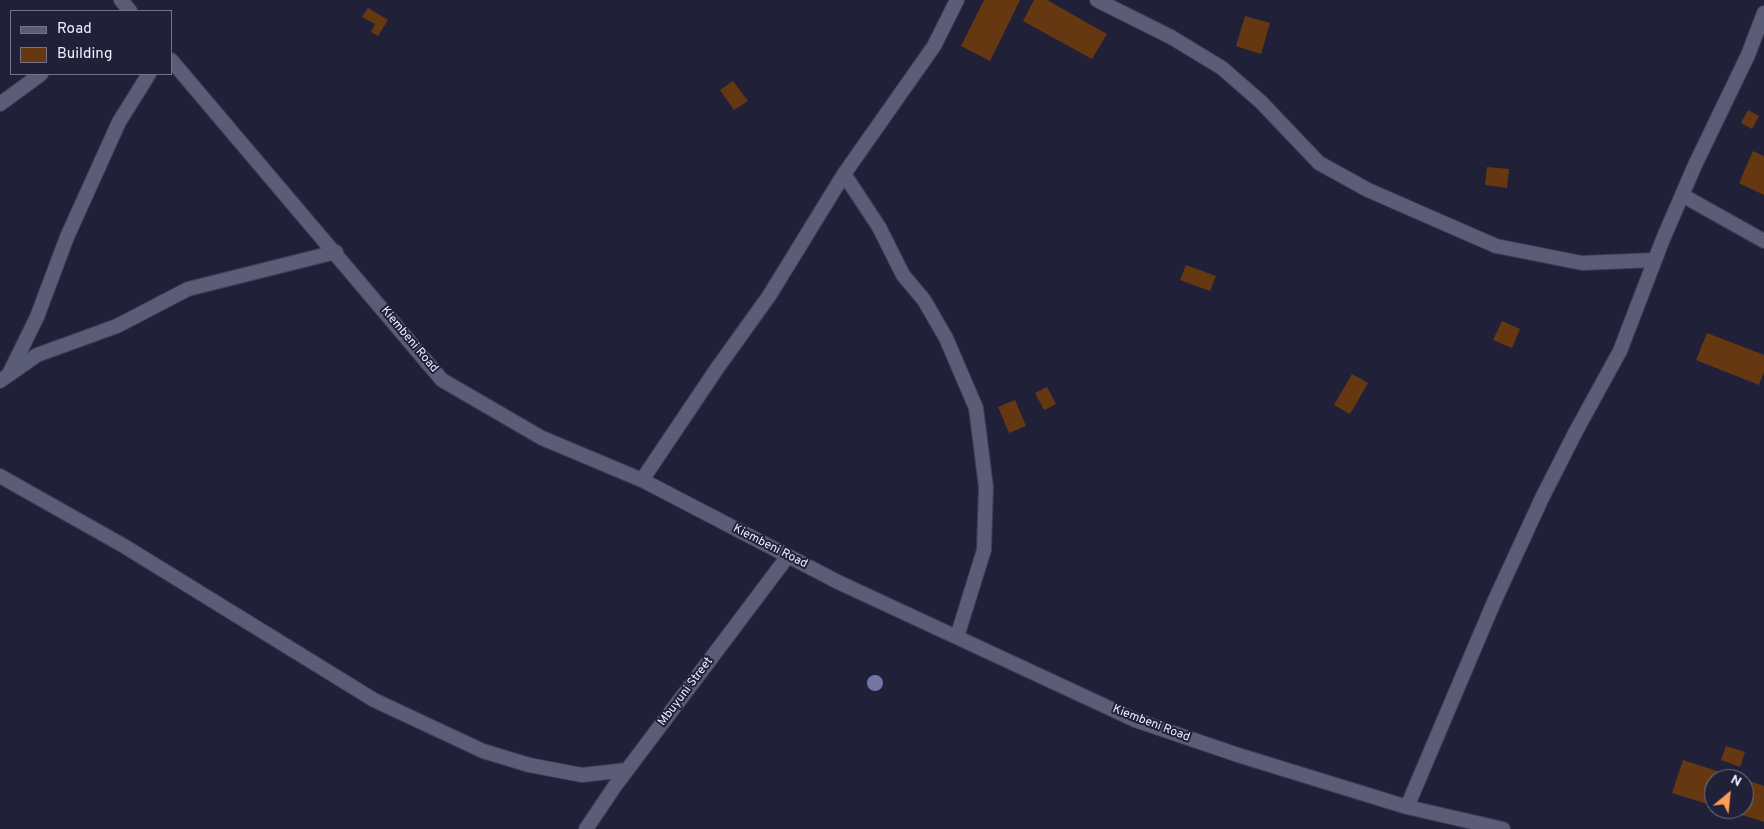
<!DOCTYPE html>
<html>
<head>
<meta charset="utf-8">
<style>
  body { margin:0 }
  #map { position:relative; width:1764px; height:829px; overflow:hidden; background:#202139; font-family:Overpass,sans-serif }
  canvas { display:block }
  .legend { position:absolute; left:10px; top:10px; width:162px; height:65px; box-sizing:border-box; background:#202139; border:1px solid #727487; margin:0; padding:6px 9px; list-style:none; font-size:15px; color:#eef0fd }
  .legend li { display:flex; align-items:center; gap:10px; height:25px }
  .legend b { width:25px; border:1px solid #727487 }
  .north { position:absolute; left:1704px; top:769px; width:50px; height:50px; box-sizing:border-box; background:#202139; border:1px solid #727487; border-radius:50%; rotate:28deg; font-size:14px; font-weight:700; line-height:20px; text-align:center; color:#eef0fd }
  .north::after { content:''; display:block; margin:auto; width:18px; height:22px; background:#fc9d53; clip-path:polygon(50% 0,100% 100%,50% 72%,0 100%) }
</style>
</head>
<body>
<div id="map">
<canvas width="1764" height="829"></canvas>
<ul class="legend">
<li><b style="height:6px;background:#5a5c78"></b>Road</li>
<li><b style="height:14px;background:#663811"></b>Building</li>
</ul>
<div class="north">N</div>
</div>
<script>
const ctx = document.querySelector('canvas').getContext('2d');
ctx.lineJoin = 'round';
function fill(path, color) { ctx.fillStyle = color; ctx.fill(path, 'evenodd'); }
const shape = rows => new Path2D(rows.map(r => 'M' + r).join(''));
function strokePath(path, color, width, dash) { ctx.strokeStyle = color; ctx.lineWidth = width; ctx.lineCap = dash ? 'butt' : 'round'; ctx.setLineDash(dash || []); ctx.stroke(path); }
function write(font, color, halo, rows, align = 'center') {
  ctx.font = font + ' Overpass,sans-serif'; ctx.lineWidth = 4; ctx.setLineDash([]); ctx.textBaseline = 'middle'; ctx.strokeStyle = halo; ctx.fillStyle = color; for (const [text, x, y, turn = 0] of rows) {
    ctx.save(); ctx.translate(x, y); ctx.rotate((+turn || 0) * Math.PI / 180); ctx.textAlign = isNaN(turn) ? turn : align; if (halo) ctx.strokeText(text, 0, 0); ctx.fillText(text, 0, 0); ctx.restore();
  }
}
fill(shape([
  [984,0,1020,0,990,61,961,46],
  [1034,0,1047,0,1107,34,1092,59,1023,21],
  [368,8,388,20,378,36,371,32,375,24,362,17],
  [1245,16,1270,23,1261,54,1236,46],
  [733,81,748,101,734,110,720,90],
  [1748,110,1759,116,1752,129,1741,123],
  [1753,151,1764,156,1764,195,1739,183],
  [1487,167,1509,169,1507,188,1485,185],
  [1186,265,1216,276,1210,291,1180,280],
  [1502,321,1520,329,1512,348,1493,340],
  [1707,333,1764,355,1764,372,1759,385,1696,360],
  [1352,374,1368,383,1350,414,1334,405],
  [1047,387,1056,404,1044,410,1035,393],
  [1015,400,1026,426,1009,433,998,407],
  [1726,746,1745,752,1740,767,1721,760],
  [1683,760,1742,779,1714,779,1714,806,1672,793],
  [1744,779,1764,786,1764,822,1724,809,1744,809]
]), '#663811');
const service = shape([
  [0,104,41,74]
]);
const minor = shape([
  [121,0,130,11],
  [1097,0,1171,37,1222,68,1261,102,1319,163,1368,190,1496,246,1582,263,1655,260],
  [171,60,442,380,542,438,642,480,838,582,1135,720,1238,755,1407,807,1503,829],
  [844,174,879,227,903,275,924,300,946,338,976,408,986,487,984,550,957,637],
  [1682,195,1764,241],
  [9,374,37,317,67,237,119,122,149,74],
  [0,381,37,355,117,326,188,289,336,252],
  [0,476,124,546,374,700,483,751,529,765,582,775,627,770],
  [642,480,718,367,769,296,844,174,934,46,957,0],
  [1407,807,1494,602,1542,498,1575,433,1620,351,1663,239,1695,165,1748,55,1764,13],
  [586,829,615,786,788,556]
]);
strokePath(service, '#3c3d50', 16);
strokePath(minor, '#3c3d50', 16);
strokePath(service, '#5a5c78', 14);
strokePath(minor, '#5a5c78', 14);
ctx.fillStyle = '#7276a4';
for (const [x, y] of [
  [875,683]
]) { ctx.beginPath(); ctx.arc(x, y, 8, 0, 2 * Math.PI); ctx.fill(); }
write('12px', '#eef0fd', '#202139', [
  ["Kiembeni Road",409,340,50],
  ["Kiembeni Road",770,547,27],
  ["Mbuyuni Street",686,692,-53],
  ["Kiembeni Road",1151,724,21]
]);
</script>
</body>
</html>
